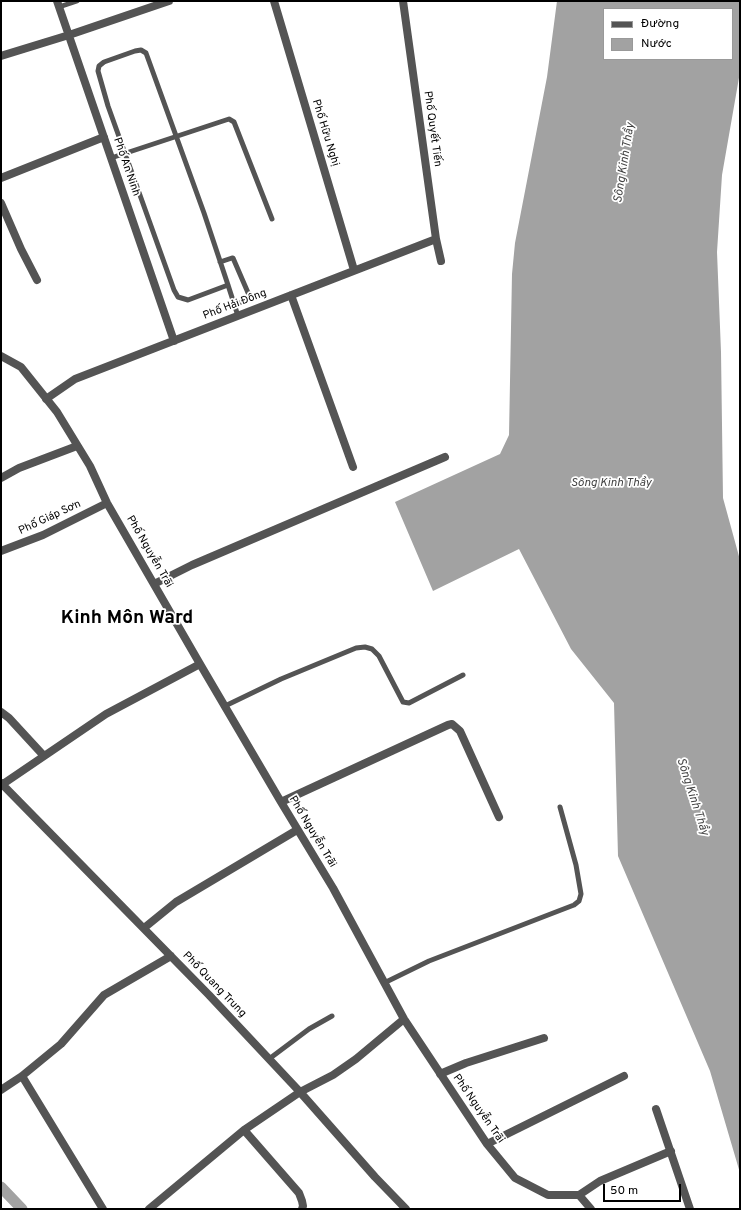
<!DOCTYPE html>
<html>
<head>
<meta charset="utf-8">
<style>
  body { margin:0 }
  #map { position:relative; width:741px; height:1210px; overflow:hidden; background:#fff; font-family:Overpass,sans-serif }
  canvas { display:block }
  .frame { position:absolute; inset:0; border:2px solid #000; pointer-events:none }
  .legend { position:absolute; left:603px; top:8px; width:130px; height:52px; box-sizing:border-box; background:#fff; border:1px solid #999; margin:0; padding:5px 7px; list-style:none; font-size:12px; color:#000 }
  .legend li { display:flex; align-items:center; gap:8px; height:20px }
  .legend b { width:20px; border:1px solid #999 }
  .scale { position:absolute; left:603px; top:1184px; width:78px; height:18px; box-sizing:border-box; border:2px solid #000; border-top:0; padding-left:5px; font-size:12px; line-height:14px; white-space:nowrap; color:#000; -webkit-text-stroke:3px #fff; paint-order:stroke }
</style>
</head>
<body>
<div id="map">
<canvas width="741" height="1210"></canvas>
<div class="frame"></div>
<ul class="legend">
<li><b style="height:5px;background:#545454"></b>Đường</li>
<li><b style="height:11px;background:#a2a2a2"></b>Nước</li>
</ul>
<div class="scale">50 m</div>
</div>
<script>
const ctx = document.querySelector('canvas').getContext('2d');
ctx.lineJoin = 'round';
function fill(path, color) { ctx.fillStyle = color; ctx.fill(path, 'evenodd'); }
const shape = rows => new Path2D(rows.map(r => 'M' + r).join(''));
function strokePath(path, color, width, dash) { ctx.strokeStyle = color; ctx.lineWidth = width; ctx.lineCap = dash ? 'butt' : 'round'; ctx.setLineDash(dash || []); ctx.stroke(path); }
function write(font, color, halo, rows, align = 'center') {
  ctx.font = font + ' Overpass,sans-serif'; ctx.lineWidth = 3.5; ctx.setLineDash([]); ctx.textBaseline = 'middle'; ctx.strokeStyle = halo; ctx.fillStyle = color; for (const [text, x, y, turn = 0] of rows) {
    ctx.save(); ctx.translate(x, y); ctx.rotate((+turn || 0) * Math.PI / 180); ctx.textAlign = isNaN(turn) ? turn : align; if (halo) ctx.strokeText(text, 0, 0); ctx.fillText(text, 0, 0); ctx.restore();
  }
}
fill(shape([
  [557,1,740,1,740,72,722,175,717,252,721,352,723,498,740,560,740,1173,710,1071,618,856,614,703,571,649,519,549,433,591,395,502,500,454,509,435,512,274,515,243,547,77],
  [604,9,732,9,732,59,604,59]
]), '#a2a2a2');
strokePath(shape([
  [1,1187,22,1209]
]), '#a2a2a2', 11);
strokePath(shape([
  [59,7,77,1],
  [111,158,229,119,234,122,272,219],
  [220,262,232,258,233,258,249,295,249,299,234,305],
  [228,285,188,300,178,297,174,290,108,106,98,71,99,66,104,62,135,51,141,50,146,53,204,213,228,285,238,316],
  [225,706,281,679,356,648,365,647,372,649,379,656,403,702,409,703,463,675],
  [384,983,429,961,548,915,574,905,579,901,581,894,576,865,560,807],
  [269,1059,309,1029,332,1016]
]), '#545454', 5);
strokePath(shape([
  [57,1,174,341],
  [274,1,354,270],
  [403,1,436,239,441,261],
  [1,56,69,35,169,1],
  [1,178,104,137],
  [1,203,21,249,37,280],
  [291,295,353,467],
  [1,356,21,367,57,412,90,466,107,503,200,664,281,802,333,888,404,1019,487,1144,515,1178,548,1195,579,1195,600,1181,671,1151],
  [46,399,75,379,436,239],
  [1,478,19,468,77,446],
  [1,551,43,535,107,503],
  [154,584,192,565,445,457],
  [1,712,9,718,44,756],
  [1,783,209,995,300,1092,375,1177,406,1209],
  [3,784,106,714,200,664],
  [281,802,448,725,452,724,460,731,499,817],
  [144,928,176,902,297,830],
  [440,1074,466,1063,544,1038],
  [22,1076,103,1209],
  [1,1090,22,1076,61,1044,104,995,171,956],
  [656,1109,690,1209],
  [244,1130,299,1193,302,1201,303,1206,302,1209],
  [487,1144,624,1076],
  [579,1195,591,1209],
  [149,1209,244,1130,300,1092,333,1075,356,1059,404,1019]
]), '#545454', 8);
write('11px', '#000', '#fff', [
  ["Phố Quyết Tiến",432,129,82],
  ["Phố Hữu Nghị",325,133,73],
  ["Phố An Ninh",126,167,71],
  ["Phố Hải Đông",235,305,-21],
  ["Phố Giáp Sơn",50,518,-25],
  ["Phố Nguyễn Trãi",149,552,60],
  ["Phố Nguyễn Trãi",312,832,59],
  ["Phố Quang Trung",214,985,46],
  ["Phố Nguyễn Trãi",478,1109,55]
]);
write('italic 12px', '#434343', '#fff', [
  ["Sông Kinh Thầy",625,163,-81],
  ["Sông Kinh Thầy",611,484],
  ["Sông Kinh Thầy",692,797,72]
]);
write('bold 19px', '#000', '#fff', [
  ["Kinh Môn Ward",127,619]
]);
</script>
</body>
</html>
